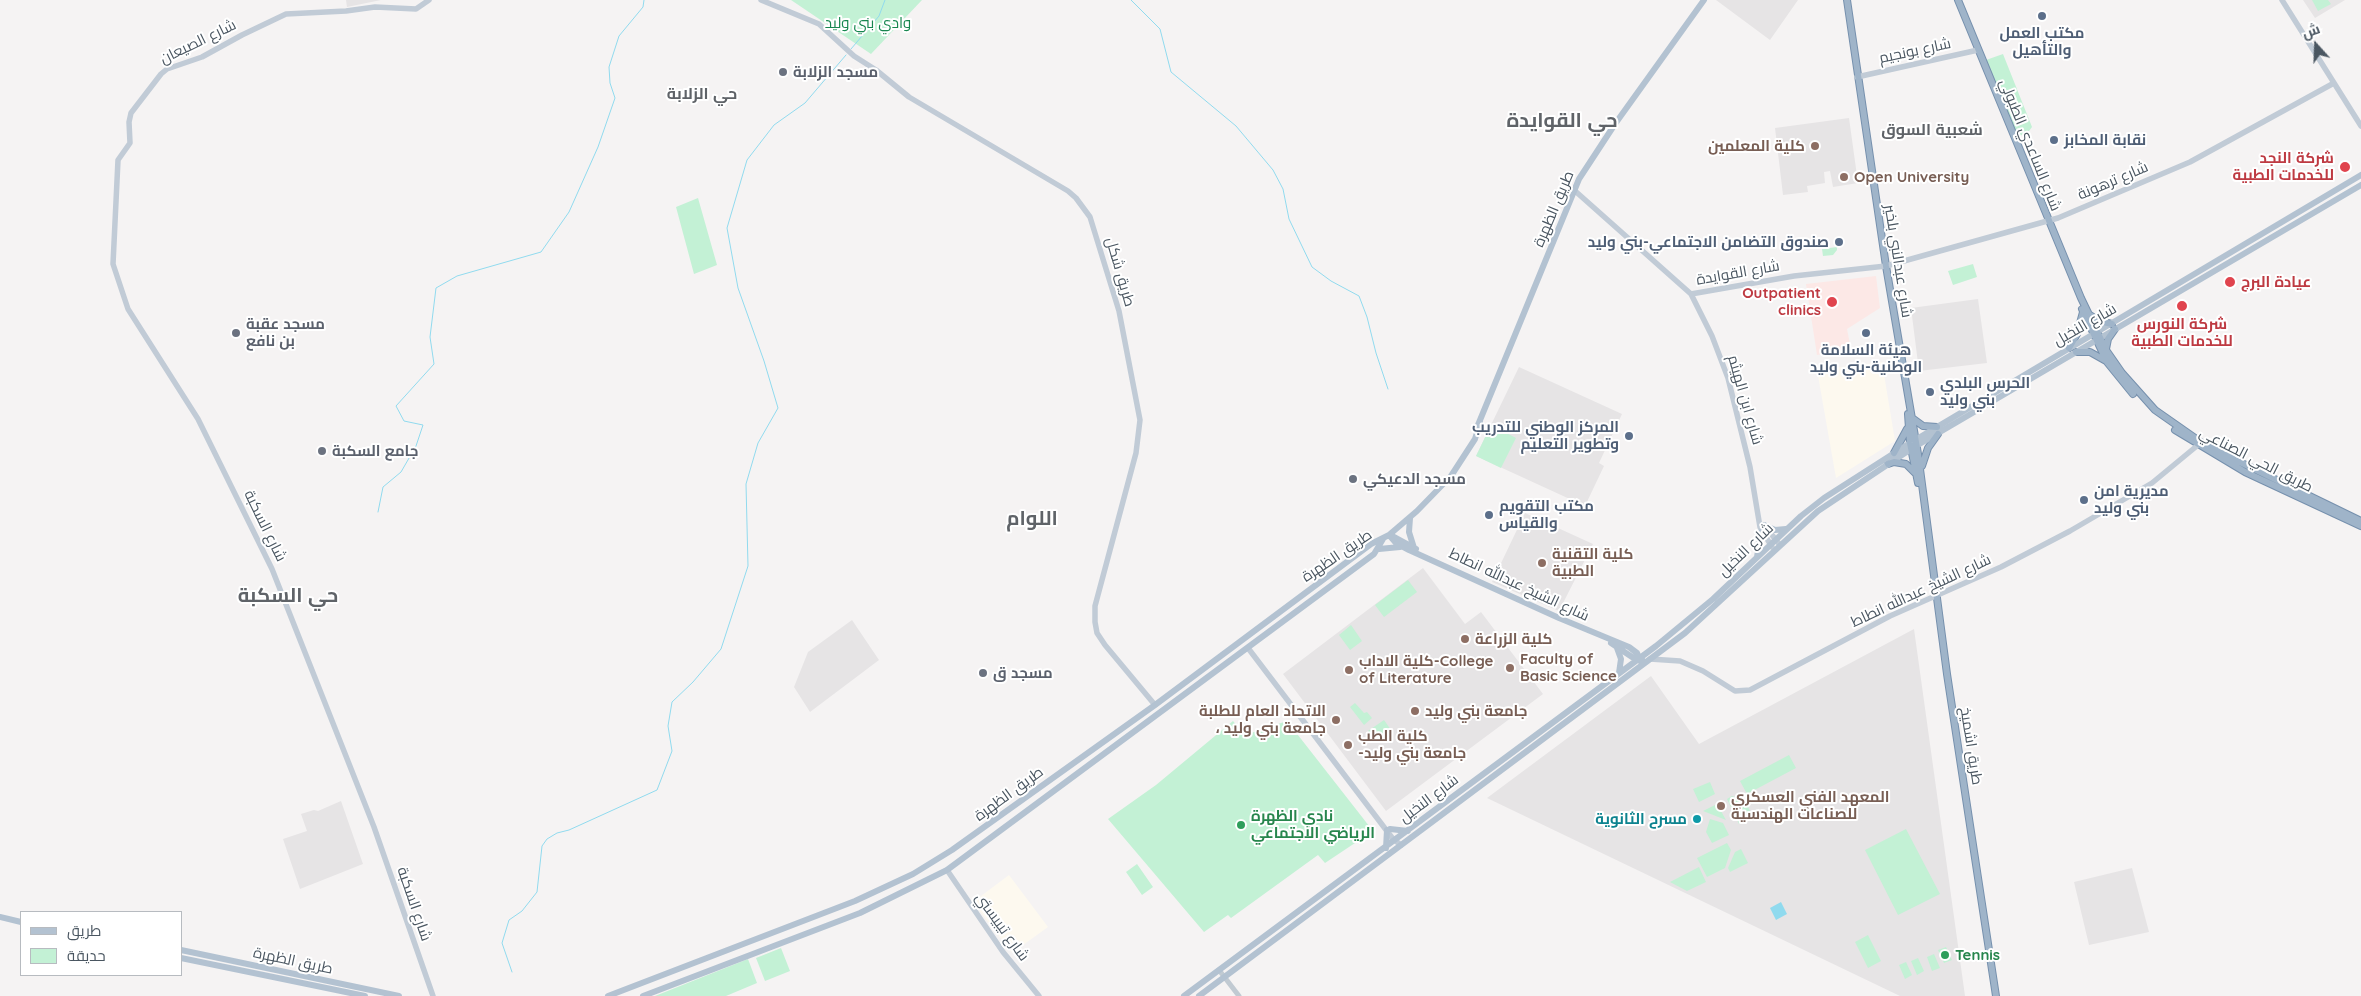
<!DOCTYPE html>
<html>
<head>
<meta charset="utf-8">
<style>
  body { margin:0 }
  #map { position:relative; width:2361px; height:996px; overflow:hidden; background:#f5f3f3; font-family:Quicksand,Cairo,sans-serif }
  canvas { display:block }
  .legend { position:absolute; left:20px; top:911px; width:162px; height:65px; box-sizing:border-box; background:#fff; border:1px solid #b7bbc0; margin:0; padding:6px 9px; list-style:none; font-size:15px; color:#4a5661 }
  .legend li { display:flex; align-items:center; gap:10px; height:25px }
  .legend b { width:25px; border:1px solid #b7bbc0 }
  .north { position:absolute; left:2291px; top:20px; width:50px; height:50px; -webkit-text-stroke:4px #fff; paint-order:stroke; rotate:340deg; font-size:14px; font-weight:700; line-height:20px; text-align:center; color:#4a5661 }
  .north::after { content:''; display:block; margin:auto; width:18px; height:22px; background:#4a5661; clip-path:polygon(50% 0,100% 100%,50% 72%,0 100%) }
</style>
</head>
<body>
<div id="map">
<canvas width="2361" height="996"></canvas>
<ul class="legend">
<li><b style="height:6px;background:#b3c2d1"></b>طريق</li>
<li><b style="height:14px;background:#c3f1d5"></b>حديقة</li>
</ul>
<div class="north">ش</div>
</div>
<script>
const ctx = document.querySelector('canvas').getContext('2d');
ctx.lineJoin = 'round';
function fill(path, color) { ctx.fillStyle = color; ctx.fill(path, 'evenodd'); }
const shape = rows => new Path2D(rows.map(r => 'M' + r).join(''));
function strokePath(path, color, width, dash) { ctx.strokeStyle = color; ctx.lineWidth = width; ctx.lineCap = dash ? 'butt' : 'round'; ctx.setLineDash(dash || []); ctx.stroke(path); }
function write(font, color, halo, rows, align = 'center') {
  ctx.font = font + ' Quicksand,Cairo,sans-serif'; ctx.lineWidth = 4; ctx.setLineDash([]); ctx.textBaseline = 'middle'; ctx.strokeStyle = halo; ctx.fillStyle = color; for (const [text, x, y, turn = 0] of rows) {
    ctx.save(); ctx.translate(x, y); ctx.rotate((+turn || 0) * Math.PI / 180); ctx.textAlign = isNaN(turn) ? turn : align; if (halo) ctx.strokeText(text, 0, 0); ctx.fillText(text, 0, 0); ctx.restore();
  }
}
fill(shape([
  [1882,362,1895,441,1836,478,1817,370],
  [1009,875,1048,927,1012,953,973,902]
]), '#fdf9ef');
fill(shape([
  [346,0,381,0,347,7],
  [1716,0,1798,0,1770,40],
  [2303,0,2345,0,2315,18],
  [1849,118,1858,183,1833,187,1830,171,1824,172,1825,183,1807,186,1808,192,1783,195,1775,128],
  [1978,299,1987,363,1919,371,1911,308],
  [1519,367,1622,414,1599,463,1604,466,1585,506,1476,456],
  [1525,513,1593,544,1559,611,1492,582],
  [1423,568,1465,624,1481,612,1543,694,1386,811,1283,674],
  [852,620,879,660,810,712,794,687,808,652],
  [1914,629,1965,996,1900,996,1487,798,1651,676,1699,744],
  [341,801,363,864,300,889,283,839,307,831,301,814,314,810,318,811],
  [2132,868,2149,932,2089,945,2074,882]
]), '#e6e4e5');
fill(shape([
  [1876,276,1880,308,1847,329,1851,349,1817,355,1806,284]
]), '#fce8e6');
fill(shape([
  [791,0,922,0,871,54],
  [2312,0,2328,0,2331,4,2318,11],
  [2003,54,2032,127,2029,131,2018,137,1986,60],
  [698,198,717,265,694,274,676,207],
  [1837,247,1837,250,1833,255,1823,256,1822,249],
  [1973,264,1977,277,1953,285,1948,271],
  [1491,425,1516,438,1501,468,1476,456],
  [1408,580,1417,592,1384,617,1375,605],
  [1351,625,1362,641,1350,650,1339,635],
  [1355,703,1364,713,1367,712,1372,718,1364,725,1350,707],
  [1384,720,1391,730,1378,742,1368,731],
  [1233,721,1245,735,1287,721,1373,831,1325,863,1318,855,1231,918,1228,915,1204,932,1108,819,1156,785],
  [1789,755,1796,768,1747,794,1740,781],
  [1710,782,1715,794,1699,802,1693,789],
  [1732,796,1745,801,1753,817,1739,824,1727,799],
  [1717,804,1726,820,1703,811],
  [1710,819,1723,823,1729,835,1712,843,1706,832],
  [1906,829,1940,894,1898,915,1865,850],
  [1727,843,1731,850,1725,868,1707,877,1697,858],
  [1741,849,1748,863,1730,872,1728,868,1735,852],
  [1137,864,1153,887,1142,895,1126,872],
  [1699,867,1706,882,1687,891,1670,882],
  [1868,935,1881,961,1868,968,1855,942],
  [1946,947,1952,960,1944,963,1938,950],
  [781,948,790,971,765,981,756,958],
  [1934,954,1940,968,1932,971,1927,957],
  [1918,958,1924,971,1917,975,1911,961],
  [748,959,757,983,726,996,655,996],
  [1906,962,1912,975,1905,979,1899,965]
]), '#c3f1d5');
fill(shape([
  [1781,902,1787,914,1776,920,1770,908]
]), '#90daee');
strokePath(shape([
  [1131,0,1160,29,1171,72,1236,126,1273,170,1283,189,1289,219,1312,267,1331,281,1359,296,1367,317,1376,353,1388,389],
  [851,49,879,16,885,0],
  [378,512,383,487,401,472,416,446,423,425,404,421,396,406,434,364,430,337,436,288,457,276,541,252,569,212,598,147,615,98,610,83,609,67,619,36,643,7,644,0],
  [512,972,502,943,509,920,522,911,537,892,542,846,547,839,557,833,569,830,657,790,672,751,668,726,672,702,693,682,721,649,748,566,746,484,758,443,778,408,764,361,738,288,727,228,747,160,774,125,805,103,846,55]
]), '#90daee', 1);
const trunk = shape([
  [1847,0,1886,266,1918,454,1947,674,1996,996],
  [1958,0,2081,298,2106,350,2122,373,2155,410,2205,445,2361,521],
  [2082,309,2107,362,2133,394],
  [2090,315,2099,321,2112,324],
  [2069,348,2077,334,2083,312],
  [2106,349,2108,339,2115,329],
  [2076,352,2090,352,2106,361],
  [1908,414,1910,443,1918,483],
  [1912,418,1923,426,1937,427],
  [2175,430,2245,472,2361,526],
  [1894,453,1907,429],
  [1888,464,1894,462,1906,464,1915,473],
  [1922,466,1928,448,1938,434]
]);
strokePath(trunk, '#7690ad', 8);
strokePath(shape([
  [1219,970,1239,996]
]), '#c1cad2', 5);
strokePath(shape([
  [429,0,416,9,375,7,346,11,286,14,242,35,202,57,167,69,161,74,131,113,129,122,130,143,118,160,113,264,128,309,198,419,272,569,374,827,433,996],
  [761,0,819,24,854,56,876,70,909,97,1068,191,1076,198,1090,217,1119,311,1140,420,1136,453,1095,606,1095,622,1097,633,1105,645,1155,705],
  [2282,0,2361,126],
  [1857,77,1978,50],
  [1574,190,1691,294,1712,336,1728,378,1750,467,1760,527,1772,547],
  [1691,294,1794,276,1886,266,2058,218,2190,162,2334,83],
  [1764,525,1780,545],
  [1248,648,1393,839,1401,845],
  [1650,659,1680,661,1703,671,1735,691,1750,690,1890,616,2001,567,2070,531,2152,483,2198,445],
  [947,870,1003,952,1039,996]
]), '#c1cbd6', 5.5);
strokePath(shape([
  [1478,425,1579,179,1615,124,1704,0],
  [1410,518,1409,532,1414,548],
  [1764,525,1775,530,1786,529],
  [1389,535,1396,543,1409,550,1559,618,1629,647,1637,653,1641,662],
  [1392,536,1416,549],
  [1379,549,1400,547],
  [1757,557,1761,532],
  [1611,643,1632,657,1642,659],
  [1617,648,1621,659,1619,673],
  [1390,829,1408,831],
  [1386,848,1387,830],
  [0,917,21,922],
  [181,950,399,996],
  [181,958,365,996],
  [608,996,855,901,913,874,952,850,1155,705,1371,544,1389,535,1417,511,1451,476,1475,439,1480,422],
  [643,996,860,913,947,870,1374,554,1383,539],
  [1184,996,1656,646,1713,599,1801,516,1824,498,1910,443,2361,175],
  [1199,996,1685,633,1818,511,1911,449,2361,185]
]), '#b3c2d1', 6);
strokePath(trunk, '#9fb4c9', 6);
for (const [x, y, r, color] of [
  [2042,16,5,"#5c6f8a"],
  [783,72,5,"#6b7280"],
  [2054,140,5,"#5c6f8a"],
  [1815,146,5,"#8d6e63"],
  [2345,167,6,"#e0444e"],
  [1844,177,5,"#8d6e63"],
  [1839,242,5,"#5c6f8a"],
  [2230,282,6,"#e0444e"],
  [1832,302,6,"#e0444e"],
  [2182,306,6,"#e0444e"],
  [236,333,5,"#6b7280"],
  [1866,333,5,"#5c6f8a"],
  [1930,392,5,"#5c6f8a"],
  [1629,436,5,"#5c6f8a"],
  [322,451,5,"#6b7280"],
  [1353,479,5,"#6b7280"],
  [2084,500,5,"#5c6f8a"],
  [1489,515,5,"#5c6f8a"],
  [1542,563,5,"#8d6e63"],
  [1465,639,5,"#8d6e63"],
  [1510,668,5,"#8d6e63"],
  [1349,670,5,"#8d6e63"],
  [983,673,5,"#6b7280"],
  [1415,711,5,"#8d6e63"],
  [1336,720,5,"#8d6e63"],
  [1348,745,5,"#8d6e63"],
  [1721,806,5,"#8d6e63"],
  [1697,819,5,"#0f9aa8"],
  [1241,825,5,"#2e9e5b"],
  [1945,955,5,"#2e9e5b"]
]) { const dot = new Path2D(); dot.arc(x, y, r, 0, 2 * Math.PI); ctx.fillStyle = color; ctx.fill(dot); strokePath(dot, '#fff', 2); }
write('15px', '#17864f', '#fff', [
  ["وادي بني وليد",868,23]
]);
write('bold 15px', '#4e5e75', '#fff', [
  ["مكتب العمل",2042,33,"center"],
  ["والتأهيل",2042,50,"center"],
  ["نقابة المخابز",2064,140],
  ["صندوق التضامن الاجتماعي-بني وليد",1829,242,"right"],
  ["هيئة السلامة",1866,350,"center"],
  ["الوطنية-بني وليد",1866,367,"center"],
  ["الحرس البلدي",1940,383],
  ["بني وليد",1940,400],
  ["المركز الوطني للتدريب",1619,427,"right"],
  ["وتطوير التعليم",1619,444,"right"],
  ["مديرية امن",2094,491],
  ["بني وليد",2094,508],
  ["مكتب التقويم",1499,506],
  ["والقياس",1499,523]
], 'left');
write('15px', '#4a5661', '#fff', [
  ["شارع الصيعان",198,42,-26],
  ["شارع بونجيم",1915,51,-12],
  ["شارع الساعدي الطبولي",2030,145,68],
  ["شارع ترهونة",2113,181,-23],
  ["طريق الظهرة",1554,209,-67],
  ["شارع عبدالنبي بلخير",1898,261,81],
  ["طريق شكل",1120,272,74],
  ["شارع القوايدة",1738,273,-10],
  ["شارع النخيل",2085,325,-30],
  ["شارع ابن الهيثم",1745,400,74],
  ["طريق الحي الصناعي",2256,460,27],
  ["شارع السكبة",265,526,64],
  ["شارع النخيل",1746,550,-44],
  ["طريق الظهرة",1337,556,-34],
  ["شارع الشيخ عبدالله انطاط",1519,585,25],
  ["شارع الشيخ عبدالله انطاط",1921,591,-25],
  ["طريق اشميخ",1971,746,81],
  ["طريق الظهرة",1009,794,-36],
  ["شارع النخيل",1429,799,-37],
  ["شارع السكبة",414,904,71],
  ["شارع تيبيستي",1002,927,54],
  ["طريق الظهرة",293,961,12]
]);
write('bold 15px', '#5b616d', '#fff', [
  ["مسجد الزلابة",793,72],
  ["مسجد عقبة",246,324],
  ["بن نافع",246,341],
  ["جامع السكبة",332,451],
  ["مسجد الدعيكي",1363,479],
  ["مسجد ق",993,673]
], 'left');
write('bold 15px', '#785e54', '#fff', [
  ["كلية المعلمين",1805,146,"right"],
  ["Open University",1854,177],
  ["كلية التقنية",1552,554],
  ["الطبية",1552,571],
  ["كلية الزراعة",1475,639],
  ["Faculty of",1520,659],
  ["Basic Science",1520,676],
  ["كلية الاداب-College",1359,661],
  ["of Literature",1359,678],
  ["الاتحاد العام للطلبة",1326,711,"right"],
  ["، جامعة بني وليد",1326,728,"right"],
  ["جامعة بني وليد",1425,711],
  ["كلية الطب",1358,736],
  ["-جامعة بني وليد",1358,753],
  ["المعهد الفني العسكري",1731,797],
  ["للصناعات الهندسية",1731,814]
], 'left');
write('bold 15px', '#be3a42', '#fff', [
  ["شركة النجد",2334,158],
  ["للخدمات الطبية",2334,175],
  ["عيادة البرج",2241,282,"left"],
  ["Outpatient",1821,293],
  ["clinics",1821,310],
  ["شركة النورس",2182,324,"center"],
  ["للخدمات الطبية",2182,341,"center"]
], 'right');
write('bold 15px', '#27864d', '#fff', [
  ["نادي الظهرة",1251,816],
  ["الرياضي الاجتماعي",1251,833],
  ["Tennis",1955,955]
], 'left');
write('bold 15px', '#0d838f', '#fff', [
  ["مسرح الثانوية",1687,819]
], 'right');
write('bold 16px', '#5f6368', '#fff', [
  ["حي الزلابة",702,94],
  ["شعبية السوق",1932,130]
]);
write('bold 20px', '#5f6368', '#fff', [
  ["حي القوايدة",1562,121],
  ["اللوام",1032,519],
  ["حي السكبة",288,596]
]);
</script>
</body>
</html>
